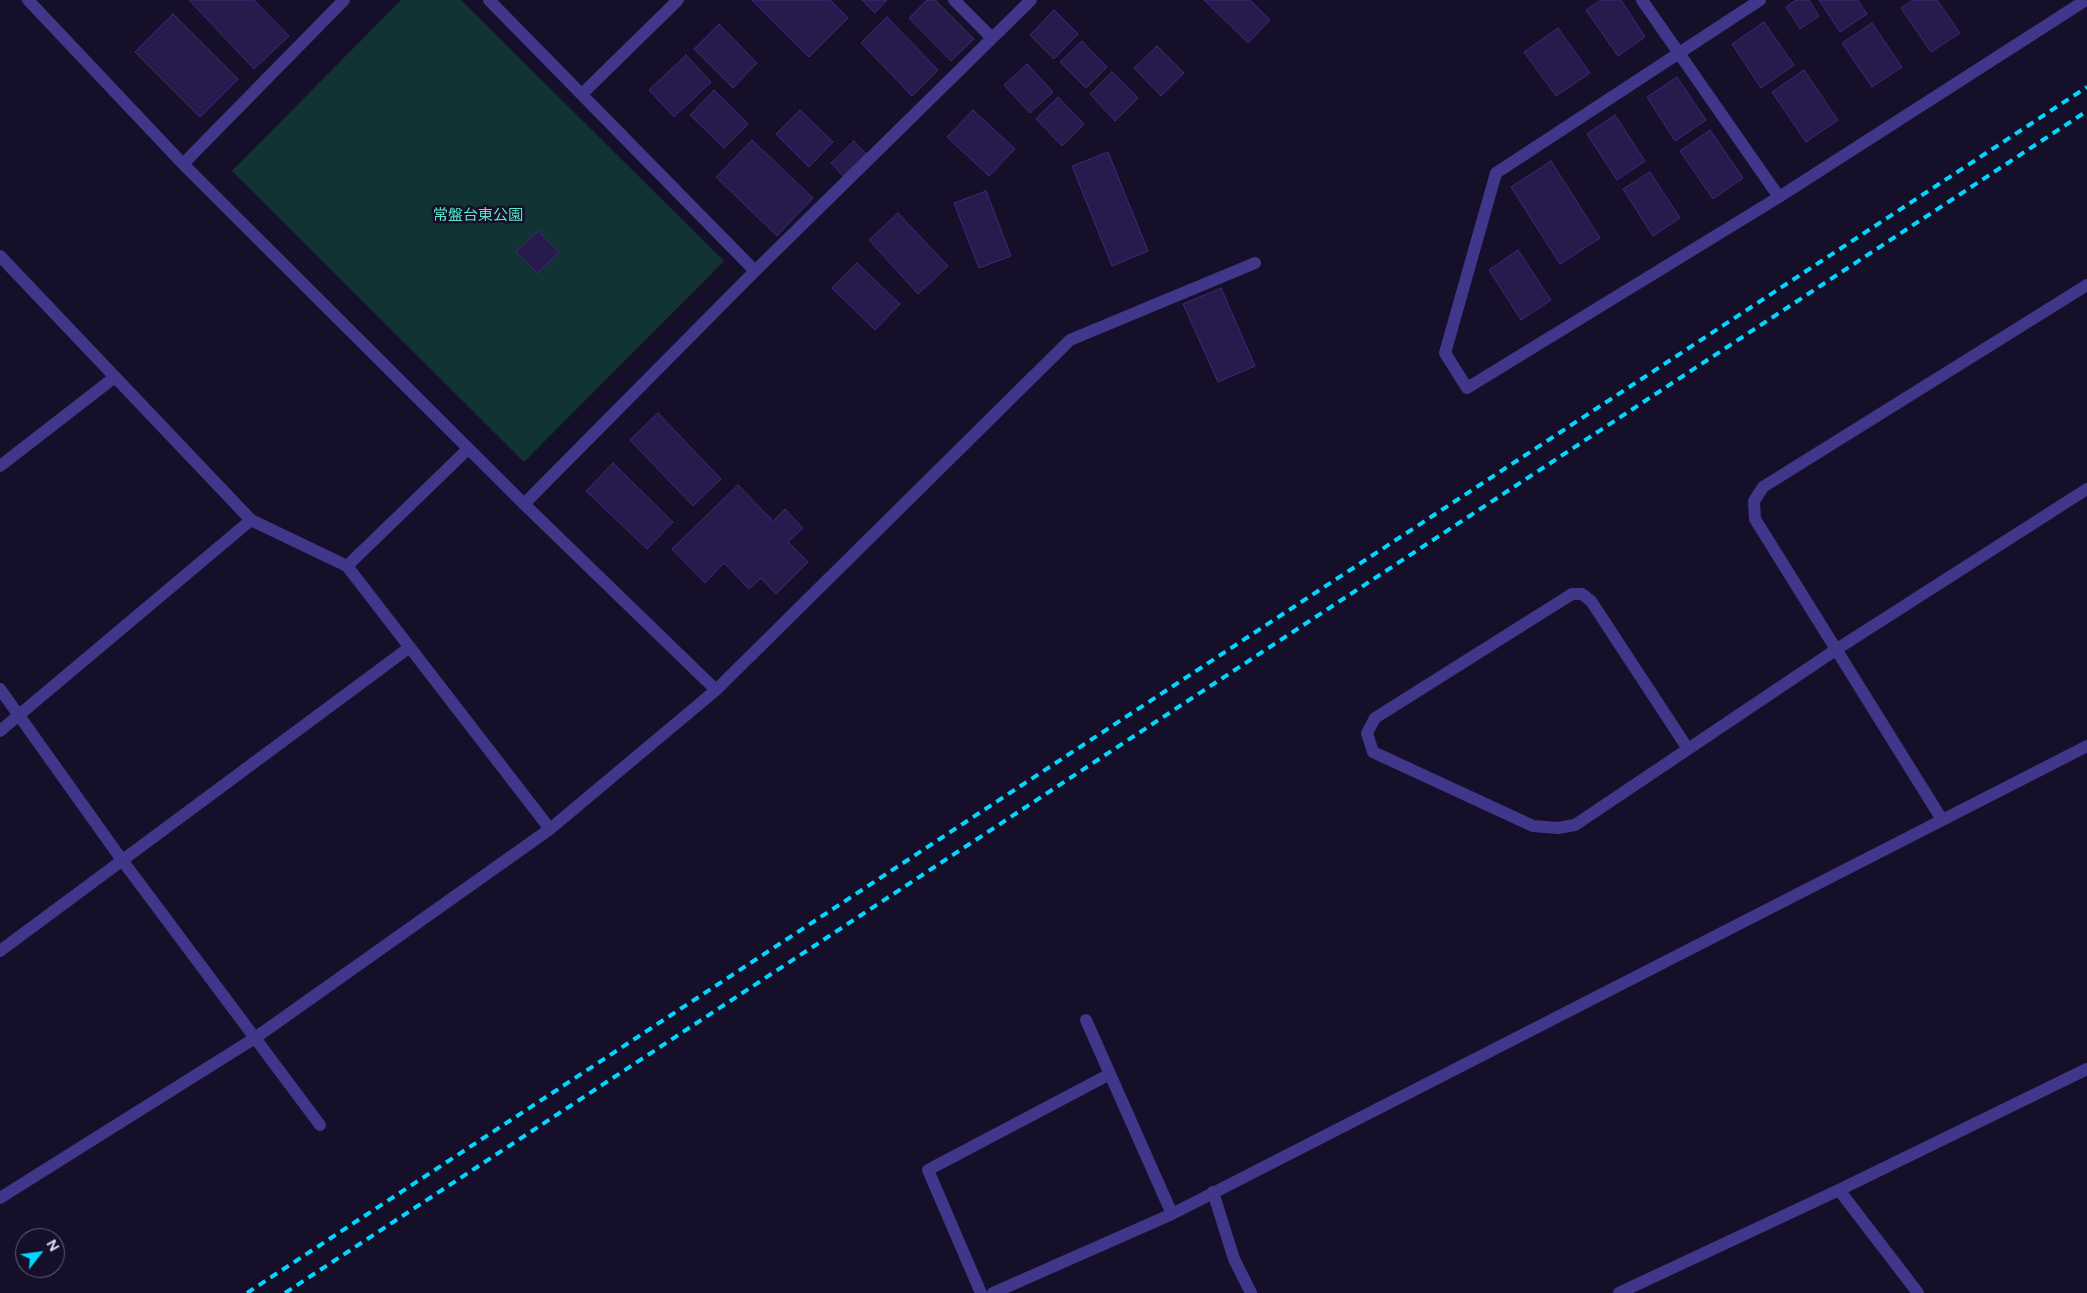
<!DOCTYPE html>
<html>
<head>
<meta charset="utf-8">
<style>
  body { margin:0 }
  #map { position:relative; width:2087px; height:1293px; overflow:hidden; background:#150f2a; font-family:Figtree,sans-serif }
  canvas { display:block }
  .north { position:absolute; left:15px; top:1228px; width:50px; height:50px; box-sizing:border-box; background:#150f2a; border:1px solid #655f7f; border-radius:50%; rotate:60deg; font-size:14px; font-weight:700; line-height:20px; text-align:center; color:#ded7ff }
  .north::after { content:''; display:block; margin:auto; width:18px; height:22px; background:#03d7ff; clip-path:polygon(50% 0,100% 100%,50% 72%,0 100%) }
</style>
</head>
<body>
<div id="map">
<canvas width="2087" height="1293"></canvas>
<div class="north">N</div>
</div>
<script>
const ctx = document.querySelector('canvas').getContext('2d');
ctx.lineJoin = 'round';
function fill(path, color) { ctx.fillStyle = color; ctx.fill(path, 'evenodd'); }
const shape = rows => new Path2D(rows.map(r => 'M' + r).join(''));
function strokePath(path, color, width, dash) { ctx.strokeStyle = color; ctx.lineWidth = width; ctx.lineCap = dash ? 'butt' : 'round'; ctx.setLineDash(dash || []); ctx.stroke(path); }
function write(font, color, halo, rows, align = 'center') {
  ctx.font = font + ' Figtree,"Noto Sans JP",sans-serif'; ctx.lineWidth = 5; ctx.setLineDash([]); ctx.textBaseline = 'middle'; ctx.strokeStyle = halo; ctx.fillStyle = color; for (const [text, x, y, turn = 0] of rows) {
    ctx.save(); ctx.translate(x, y); ctx.rotate((+turn || 0) * Math.PI / 180); ctx.textAlign = isNaN(turn) ? turn : align; if (halo) ctx.strokeText(text, 0, 0); ctx.fillText(text, 0, 0); ctx.restore();
  }
}
fill(shape([
  [401,0,461,0,724,261,524,462,232,171]
]), '#113334');
const building = shape([
  [189,0,254,0,289,36,254,69,189,0],
  [752,0,830,0,848,18,809,57,752,0],
  [862,0,887,0,875,13,862,0],
  [927,0,935,0,974,39,951,61,909,18,927,0],
  [1204,0,1250,0,1270,20,1248,43,1204,0],
  [1601,0,1621,0,1645,37,1618,56,1586,10,1601,0],
  [1796,0,1809,0,1819,16,1800,29,1786,7,1796,0],
  [1819,0,1858,0,1867,14,1840,32,1819,0],
  [1913,0,1937,0,1960,33,1931,52,1901,8,1913,0],
  [1054,10,1078,34,1054,59,1030,35,1054,10],
  [173,14,238,79,200,117,135,52,173,14],
  [887,17,938,70,912,96,861,43,887,17],
  [1764,22,1794,65,1761,88,1732,44,1764,22],
  [1872,23,1902,67,1872,87,1842,43,1872,23],
  [719,24,757,63,733,88,694,49,719,24],
  [1558,28,1590,73,1556,96,1524,52,1558,28],
  [1082,41,1107,67,1086,88,1060,62,1082,41],
  [1157,46,1184,73,1161,96,1134,68,1157,46],
  [686,55,711,82,674,117,649,90,686,55],
  [1027,64,1053,92,1030,113,1004,85,1027,64],
  [1804,70,1838,120,1806,142,1772,92,1804,70],
  [1112,72,1138,98,1115,121,1090,94,1112,72],
  [1677,77,1706,120,1675,141,1647,97,1677,77],
  [714,90,748,124,724,148,690,115,714,90],
  [1058,97,1084,124,1062,146,1036,119,1058,97],
  [800,110,833,142,809,167,776,134,800,110],
  [973,110,1015,149,989,176,947,137,973,110],
  [1615,115,1645,161,1617,180,1587,134,1615,115],
  [1710,130,1743,178,1713,199,1680,151,1710,130],
  [752,140,813,198,777,236,716,177,752,140],
  [854,141,866,154,843,176,831,163,854,141],
  [1108,152,1148,251,1112,266,1072,166,1108,152],
  [1551,161,1600,238,1560,264,1511,187,1551,161],
  [1650,172,1680,218,1653,236,1623,189,1650,172],
  [986,191,1011,256,979,268,954,203,986,191],
  [898,213,948,266,918,294,869,240,898,213],
  [539,231,559,253,537,273,516,251,539,231],
  [1518,250,1551,300,1521,320,1489,270,1518,250],
  [857,263,900,304,875,330,832,288,857,263],
  [1221,288,1255,366,1218,382,1183,304,1221,288],
  [658,413,721,479,693,506,630,440,658,413],
  [613,463,673,522,647,549,586,491,613,463],
  [738,485,773,521,785,509,803,528,788,542,808,562,776,594,761,578,749,589,724,563,705,583,672,549,738,485]
]);
fill(building, '#271a4c');
strokePath(building, '#3f2a79', 1);
strokePath(shape([
  [28,0,183,164,524,504,716,690],
  [489,0,755,271],
  [954,0,992,38],
  [1642,0,1779,197],
  [1760,0,1496,173,1445,353,1467,388,1779,197,2086,0],
  [582,94,678,0],
  [183,164,344,0],
  [0,256,251,520,347,566,550,829],
  [0,466,115,377],
  [524,504,755,271,1031,0],
  [347,566,468,449],
  [0,689,122,860,320,1125],
  [0,731,251,520],
  [1688,749,1591,601,1582,594,1572,594,1375,718,1367,733,1373,752,1533,826,1558,828,1575,825,1837,649,2087,489],
  [1941,818,1755,519,1754,501,1763,487,2087,285],
  [0,951,410,647],
  [1086,1020,1172,1214],
  [1839,1190,1918,1293],
  [1213,1192,1234,1259,1251,1293],
  [0,1198,255,1038,550,829,716,690,1070,340,1255,263],
  [981,1293,928,1170,1110,1074],
  [993,1293,1172,1214,2087,746],
  [1619,1293,1839,1190,2087,1069]
]), '#40378b', 12);
strokePath(shape([
  [247,1293,2087,87],
  [285,1293,2087,111]
]), '#03d7ff', 4, [8, 6]);
write('15px', '#5ce7cc', '#150f2a', [
  ["常盤台東公園",478,216]
]);
</script>
</body>
</html>
